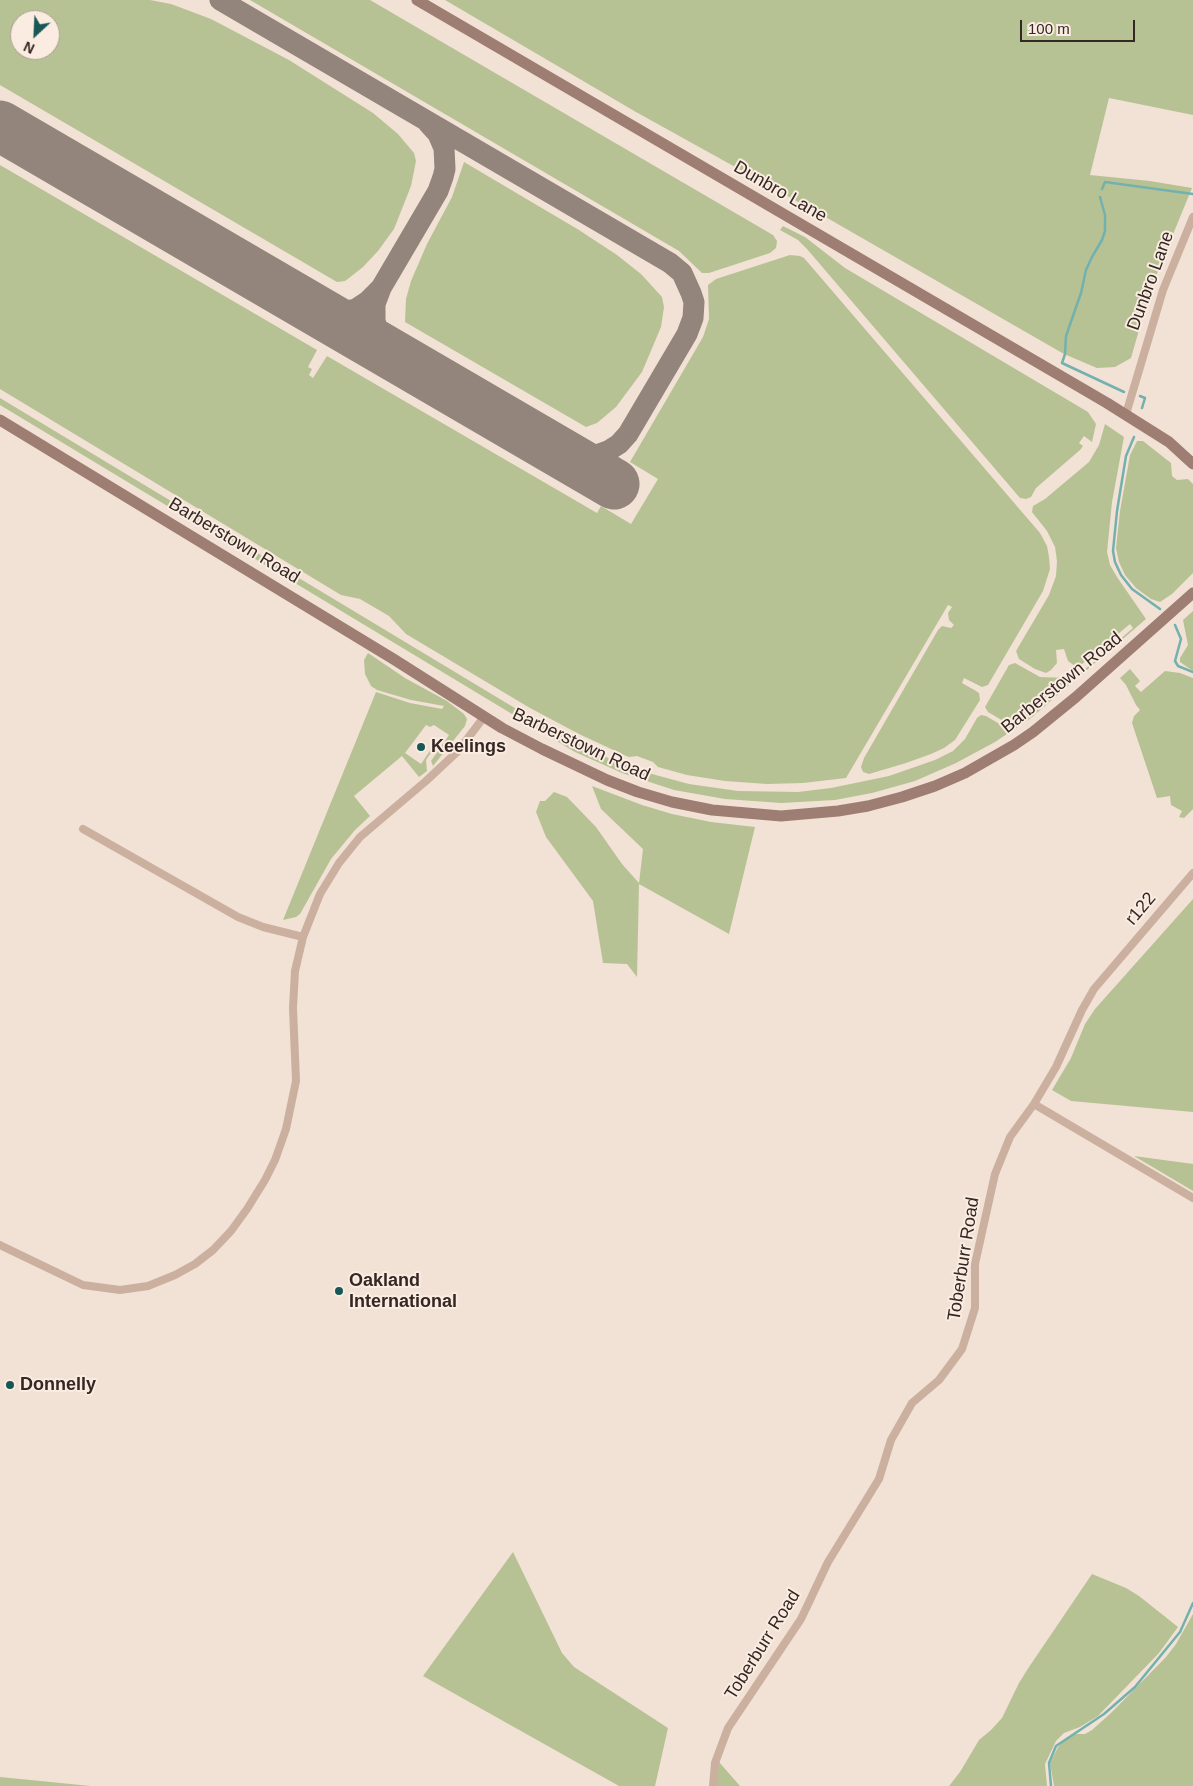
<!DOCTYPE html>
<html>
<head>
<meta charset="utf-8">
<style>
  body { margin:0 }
  #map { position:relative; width:1193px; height:1786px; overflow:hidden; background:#f2e1d5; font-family:Arial,sans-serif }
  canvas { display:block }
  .north { position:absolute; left:10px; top:10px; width:50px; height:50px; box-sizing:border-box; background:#faece1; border:1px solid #ab9d95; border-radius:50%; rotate:205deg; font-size:14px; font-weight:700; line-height:20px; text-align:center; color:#342724 }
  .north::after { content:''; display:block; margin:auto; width:18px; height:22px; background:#175856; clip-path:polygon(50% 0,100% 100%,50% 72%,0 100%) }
  .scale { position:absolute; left:1020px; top:20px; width:115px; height:22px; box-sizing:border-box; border:2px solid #342724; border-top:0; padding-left:6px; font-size:15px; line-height:18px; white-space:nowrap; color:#342724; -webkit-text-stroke:4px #faece1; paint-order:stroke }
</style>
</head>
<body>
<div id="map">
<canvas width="1193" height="1786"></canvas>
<div class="north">N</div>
<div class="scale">100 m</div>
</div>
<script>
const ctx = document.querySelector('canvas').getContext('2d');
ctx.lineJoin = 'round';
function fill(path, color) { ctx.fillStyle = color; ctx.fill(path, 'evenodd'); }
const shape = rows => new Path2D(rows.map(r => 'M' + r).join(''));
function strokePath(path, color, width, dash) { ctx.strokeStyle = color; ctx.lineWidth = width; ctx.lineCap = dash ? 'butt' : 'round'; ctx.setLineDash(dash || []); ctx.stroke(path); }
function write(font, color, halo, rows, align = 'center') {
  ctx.font = font + ' Arial,sans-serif'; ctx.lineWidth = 4; ctx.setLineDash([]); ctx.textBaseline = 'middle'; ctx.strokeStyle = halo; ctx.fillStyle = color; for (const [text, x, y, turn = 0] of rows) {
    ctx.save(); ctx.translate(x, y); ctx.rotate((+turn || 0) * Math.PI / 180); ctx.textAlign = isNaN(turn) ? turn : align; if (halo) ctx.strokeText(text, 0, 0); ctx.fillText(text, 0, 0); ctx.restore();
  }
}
fill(shape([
  [0,0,150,0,171,4,211,19,289,60,373,113,398,134,414,153,416,161,411,186,394,229,378,251,363,267,349,278,345,281,337,282,0,85],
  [20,20,50,20,50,50,20,50],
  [250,0,370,0,773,235,777,241,776,248,770,253,709,273,702,273,679,251],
  [445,0,1193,0,1193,115,1109,98,1090,175,1150,181,1192,188,1151,288,1131,358,1115,367,1097,368,1064,354,829,219,636,112],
  [464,162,579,230,617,255,641,274,662,297,664,307,661,327,642,372,616,407,597,423,586,427,405,322,406,299,411,281,427,244,452,197],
  [0,165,317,350,308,367,312,369,309,375,313,378,327,356,597,513,601,506,631,524,658,479,630,462,703,337,709,319,708,285,716,279,790,255,800,256,804,258,1040,533,1047,546,1049,557,1050,569,1043,591,988,685,982,687,964,678,962,683,976,691,979,693,980,700,955,740,944,748,931,754,906,763,869,774,863,772,861,767,864,758,938,630,942,626,951,628,954,625,949,620,948,613,952,607,948,605,846,778,803,783,767,784,725,781,687,775,658,767,653,762,637,756,629,757,624,755,579,734,530,708,406,634,389,616,360,599,341,595,0,389],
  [783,226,805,237,845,268,1088,412,1096,424,1092,442,1084,436,1079,443,1083,446,1080,450,1036,488,1031,497,1026,499,1020,498,807,249,798,240,780,230],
  [0,398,538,722,584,747,617,762,652,774,689,784,738,791,798,792,831,788,889,776,935,760,953,751,965,739,977,718,981,715,986,716,1008,729,1010,725,988,712,985,707,1009,665,1015,663,1040,677,1068,678,1080,673,1095,661,1133,628,1130,624,1081,665,1075,666,1068,661,1064,649,1056,650,1057,663,1051,670,1046,673,1035,669,1019,659,1016,651,1049,595,1056,576,1057,561,1055,547,1047,531,1032,512,1033,506,1045,499,1089,462,1099,445,1105,424,1124,437,1112,502,1107,552,1110,565,1117,577,1146,619,1031,718,995,742,956,763,915,781,872,793,835,800,781,803,725,799,674,790,622,773,575,752,0,405],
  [1137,441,1143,441,1171,463,1172,476,1177,480,1188,479,1193,484,1193,573,1172,594,1160,602,1151,599,1136,588,1125,575,1119,562,1116,548,1120,511,1130,455],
  [1193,611,1193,671,1180,662,1180,658,1188,645,1183,620],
  [368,653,405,678,447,701,464,714,467,719,465,726,433,766,431,761,449,735,434,725,430,727,426,725,405,753,421,764,436,742,437,744,426,760,427,771,419,777,402,756,354,796,370,816,355,830,331,859,300,914,296,917,283,920,376,692,410,703,442,709,444,706,411,700,377,690,371,686,365,674,364,660],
  [1130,669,1140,681,1135,686,1141,692,1165,671,1180,673,1193,678,1193,809,1184,818,1179,817,1182,811,1171,805,1170,796,1157,798,1132,723,1134,716,1140,710,1136,705,1126,685,1120,678],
  [592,786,642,805,672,814,711,822,755,827,729,934,639,884,637,977,627,964,603,963,593,901,546,837,536,812,540,801,545,801,554,792,567,797,596,827,622,864,639,883,643,849,601,809],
  [1193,899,1193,1112,1071,1101,1052,1090,1071,1058,1085,1024,1095,1009],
  [1134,1156,1193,1164,1193,1191],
  [513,1552,562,1653,574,1667,668,1728,655,1786,619,1786,423,1676],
  [1092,1574,1126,1588,1139,1596,1178,1627,1159,1653,1098,1716,1080,1727,1064,1733,1056,1741,1045,1764,1047,1786,949,1786,960,1772,979,1740,991,1730,1002,1718,1019,1683,1029,1667],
  [1193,1614,1193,1786,1054,1786,1050,1763,1058,1747,1066,1738,1076,1734,1085,1734,1092,1730,1112,1712,1166,1657,1176,1644],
  [719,1762,740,1786,716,1786],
  [0,1777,91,1786,0,1786]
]), '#b7c294');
strokePath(shape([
  [1102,189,1105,182,1193,194],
  [1100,197,1105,215,1105,231,1102,240,1092,257,1086,270,1081,293,1066,336,1065,354,1062,363,1124,392],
  [1140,396,1145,398,1142,408],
  [1134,437,1126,456,1117,511,1113,551,1115,562,1121,575,1132,589,1160,609],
  [1175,625,1181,639,1175,661,1178,666,1193,672],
  [1051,1786,1049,1763,1056,1746,1104,1714,1135,1687,1180,1632,1193,1603]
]), '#72b1ad', 2.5);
strokePath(shape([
  [220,0,670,263,682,273,691,293,694,302,693,318,687,334,628,434,619,444,608,451,591,457,575,457,557,450],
  [304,303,326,311,342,312,356,309,368,301,381,288],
  [400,359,386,346,379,335,375,321,375,304,381,288,438,191,443,177,445,169,444,148,438,134,428,123]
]), '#93847c', 21);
strokePath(shape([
  [0,126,614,484]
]), '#93847c', 51);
strokePath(shape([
  [1126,414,1163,290,1193,217],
  [83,829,238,917,263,927,303,937],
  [1034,1104,1193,1198],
  [0,1245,83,1285,120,1290,148,1286,175,1275,195,1264,213,1250,231,1231,247,1209,265,1180,275,1160,286,1129,296,1081,293,1008,295,971,303,937,320,894,339,863,360,837,426,781,458,751,484,717],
  [713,1786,715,1763,728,1728,801,1619,828,1562,879,1479,891,1440,912,1403,939,1380,962,1349,975,1308,975,1264,995,1174,1010,1137,1034,1104,1056,1067,1082,1010,1094,989,1193,873]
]), '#cbb0a0', 8);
strokePath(shape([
  [417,0,1107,403,1169,442,1193,464],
  [0,420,395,660,502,728,542,749,607,780,638,792,672,802,712,810,781,816,838,811,868,806,902,797,935,786,965,773,1014,745,1033,732,1076,697,1193,593]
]), '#9e7e72', 11);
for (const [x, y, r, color] of [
  [421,747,5,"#175856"],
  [339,1291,5,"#175856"],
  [10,1385,5,"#175856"]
]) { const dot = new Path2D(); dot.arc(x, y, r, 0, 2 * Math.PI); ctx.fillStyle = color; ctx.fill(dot); strokePath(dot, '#faece1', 2); }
write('18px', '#342724', '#faece1', [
  ["Dunbro Lane",780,192,30],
  ["Dunbro Lane",1151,281,-70],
  ["Barberstown Road",234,541,31],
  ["Barberstown Road",1062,683,-39],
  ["Barberstown Road",581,745,25],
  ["r122",1141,909,-50],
  ["Toberburr Road",964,1259,-81],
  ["Toberburr Road",763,1645,-58]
]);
write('bold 18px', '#342724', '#faece1', [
  ["Keelings",431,747],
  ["Oakland",349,1281],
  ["International",349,1302],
  ["Donnelly",20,1385]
], 'left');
</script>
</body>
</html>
